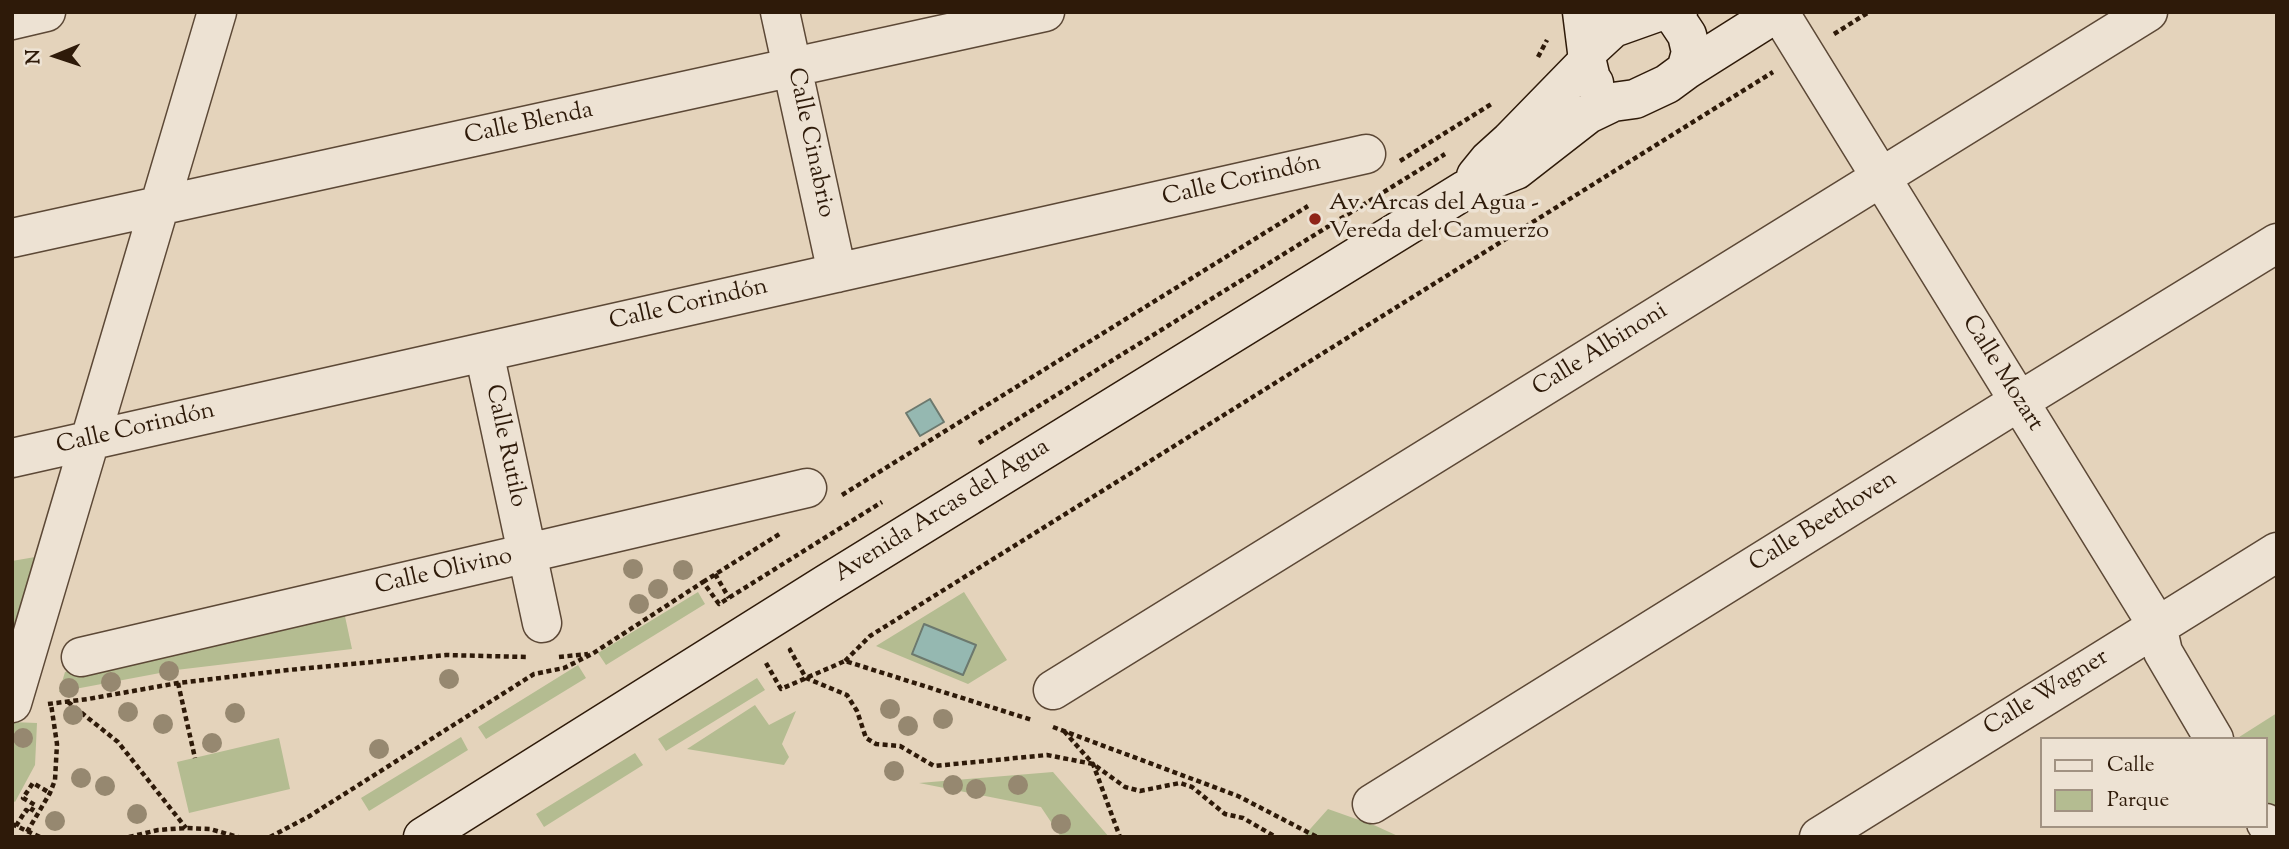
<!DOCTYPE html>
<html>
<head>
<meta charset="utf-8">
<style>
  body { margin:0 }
  #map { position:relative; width:2289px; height:849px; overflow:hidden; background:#e4d3bb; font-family:"Sorts Mill Goudy",serif }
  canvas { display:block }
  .frame { position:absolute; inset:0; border:14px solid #2e1a09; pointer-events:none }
  .legend { position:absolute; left:2040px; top:737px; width:228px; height:91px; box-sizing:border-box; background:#ede2d3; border:2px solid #a19282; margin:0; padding:9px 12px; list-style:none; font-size:21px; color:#2e1a09 }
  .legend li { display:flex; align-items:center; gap:14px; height:35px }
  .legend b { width:35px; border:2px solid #a19282 }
  .north { position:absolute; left:21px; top:21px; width:70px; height:70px; -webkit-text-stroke:5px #ede2d3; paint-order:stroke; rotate:268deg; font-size:19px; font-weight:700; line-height:28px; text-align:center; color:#2e1a09 }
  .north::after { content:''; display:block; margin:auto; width:24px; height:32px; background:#2e1a09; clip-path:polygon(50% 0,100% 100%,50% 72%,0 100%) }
</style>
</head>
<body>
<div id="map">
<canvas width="2289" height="849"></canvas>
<div class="frame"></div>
<ul class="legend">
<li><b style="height:9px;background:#ede2d3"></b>Calle</li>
<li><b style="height:19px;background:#b4bc91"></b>Parque</li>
</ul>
<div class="north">N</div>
</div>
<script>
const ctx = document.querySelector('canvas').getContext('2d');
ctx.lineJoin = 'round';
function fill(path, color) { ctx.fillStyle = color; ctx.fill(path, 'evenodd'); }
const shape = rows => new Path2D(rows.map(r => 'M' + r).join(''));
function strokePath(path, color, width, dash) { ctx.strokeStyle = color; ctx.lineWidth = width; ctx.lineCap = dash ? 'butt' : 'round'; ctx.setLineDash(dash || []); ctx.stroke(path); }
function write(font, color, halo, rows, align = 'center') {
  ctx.font = font + ' "Sorts Mill Goudy",serif'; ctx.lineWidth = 7; ctx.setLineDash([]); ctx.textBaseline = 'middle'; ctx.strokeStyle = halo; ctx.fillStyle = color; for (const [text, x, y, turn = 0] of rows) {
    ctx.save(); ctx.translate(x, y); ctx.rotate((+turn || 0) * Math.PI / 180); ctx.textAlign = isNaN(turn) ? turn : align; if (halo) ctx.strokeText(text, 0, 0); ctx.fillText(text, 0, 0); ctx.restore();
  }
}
fill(shape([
  [41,556,12,635,12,561],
  [698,592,705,604,606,665,598,653],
  [964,592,1007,660,968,684,876,646],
  [343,607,352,649,176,670,59,692,65,672],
  [578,665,586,678,486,739,478,727],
  [757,678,765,690,666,751,658,739],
  [755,705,769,725,796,711,782,744,789,757,784,765,687,749],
  [2277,713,2277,824,2266,810,2266,739,2236,739],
  [12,722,37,723,35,765,15,802,12,800],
  [461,737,468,750,369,811,361,798],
  [279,738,290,789,189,813,177,762],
  [635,753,643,765,544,827,536,814],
  [1053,772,1109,837,1061,837,1041,807,919,783],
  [1328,809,1376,826,1400,837,1303,837]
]), '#b4bc91');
const water = shape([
  [930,399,944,422,920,436,906,413,930,399],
  [924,624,976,645,963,675,912,654,924,624]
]);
fill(water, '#95b8b1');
strokePath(water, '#6c796e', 2);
const street = shape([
  [780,12,837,273],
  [1779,12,2157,625,2163,652,2214,739],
  [12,20,46,12],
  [12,238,1045,12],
  [484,352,542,623],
  [12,458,1366,154],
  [81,657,807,488],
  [1053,690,2148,12],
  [12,703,217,12],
  [1372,804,2018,402,2277,243],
  [2266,823,2275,837],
  [1819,837,2277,552]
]);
const secondary = shape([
  [1582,12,1587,52],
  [1678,12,1673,14,1687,35,1691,52,1686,70],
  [1594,83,1591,79,1587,62,1587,52,1613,28,1658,12],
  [1476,176,1489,160,1510,141,1587,62],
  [423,837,826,584,1465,190,1516,170,1588,114,1613,102,1635,99,1667,84,1686,70,1778,12]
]);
strokePath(street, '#5c4836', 41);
strokePath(secondary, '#2e1a09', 41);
strokePath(shape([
  [1834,34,1869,12],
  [1538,57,1547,40],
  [1400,161,1493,103],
  [979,443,1445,154],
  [842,495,1308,206],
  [715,574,729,598],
  [703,582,781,533],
  [792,649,790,650,806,678,847,695,857,711,866,738,876,744,900,746,934,766,1047,755,1093,764,1125,787,1140,791,1180,783,1192,787,1225,814,1243,818,1276,837],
  [559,657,588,654],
  [845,661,870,636,1773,72],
  [766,663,781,689,845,661,1032,720],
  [178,683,195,758],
  [68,702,118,742,186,828],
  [48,704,88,699,178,683,288,670,446,655,526,657],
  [1053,727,1238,796,1317,837],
  [1064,731,1093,764,1120,837],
  [12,824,40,837],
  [16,826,26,810,30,813,35,805,23,798,33,783,50,793],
  [27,832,50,793,55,780,57,744,51,704],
  [129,837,158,830,186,828,210,829,238,837],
  [270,837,308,817,534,674,564,668,592,654,703,582,719,604,882,502]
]), '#2e1a09', 4.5, [5, 3.5]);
strokePath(street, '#ede2d3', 38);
strokePath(secondary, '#ede2d3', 38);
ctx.fillStyle = '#968870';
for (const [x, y] of [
  [633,569],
  [683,570],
  [658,589],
  [639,604],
  [169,671],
  [449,679],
  [111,682],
  [69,688],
  [890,709],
  [128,712],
  [235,713],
  [73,715],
  [943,719],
  [163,724],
  [908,726],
  [23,738],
  [212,743],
  [379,749],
  [894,771],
  [81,778],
  [953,785],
  [1018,785],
  [105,786],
  [976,789],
  [137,814],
  [55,821],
  [1061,824]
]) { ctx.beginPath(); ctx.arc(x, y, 10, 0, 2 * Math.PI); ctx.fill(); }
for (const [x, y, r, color] of [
  [1315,219,7,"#8f2418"]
]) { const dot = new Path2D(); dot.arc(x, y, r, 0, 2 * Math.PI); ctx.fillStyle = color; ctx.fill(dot); strokePath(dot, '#ede2d3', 2.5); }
write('24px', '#2e1a09', '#ede2d3', [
  ["Calle Blenda",529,125,-12],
  ["Calle Cinabrio",809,143,78],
  ["Calle Corindón",1242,182,-13],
  ["Calle Corindón",689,306,-13],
  ["Calle Albinoni",1601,351,-32],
  ["Calle Mozart",2001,374,58],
  ["Calle Corindón",136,430,-13],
  ["Calle Rutilo",504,446,78],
  ["Avenida Arcas del Agua",943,512,-32],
  ["Calle Beethoven",1824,523,-32],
  ["Calle Olivino",444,573,-13],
  ["Calle Wagner",2047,694,-32]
]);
write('24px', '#2e1a09', '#ede2d3', [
  ["Av. Arcas del Agua -",1329,205],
  ["Vereda del Camuerzo",1329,233]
], 'left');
</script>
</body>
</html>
